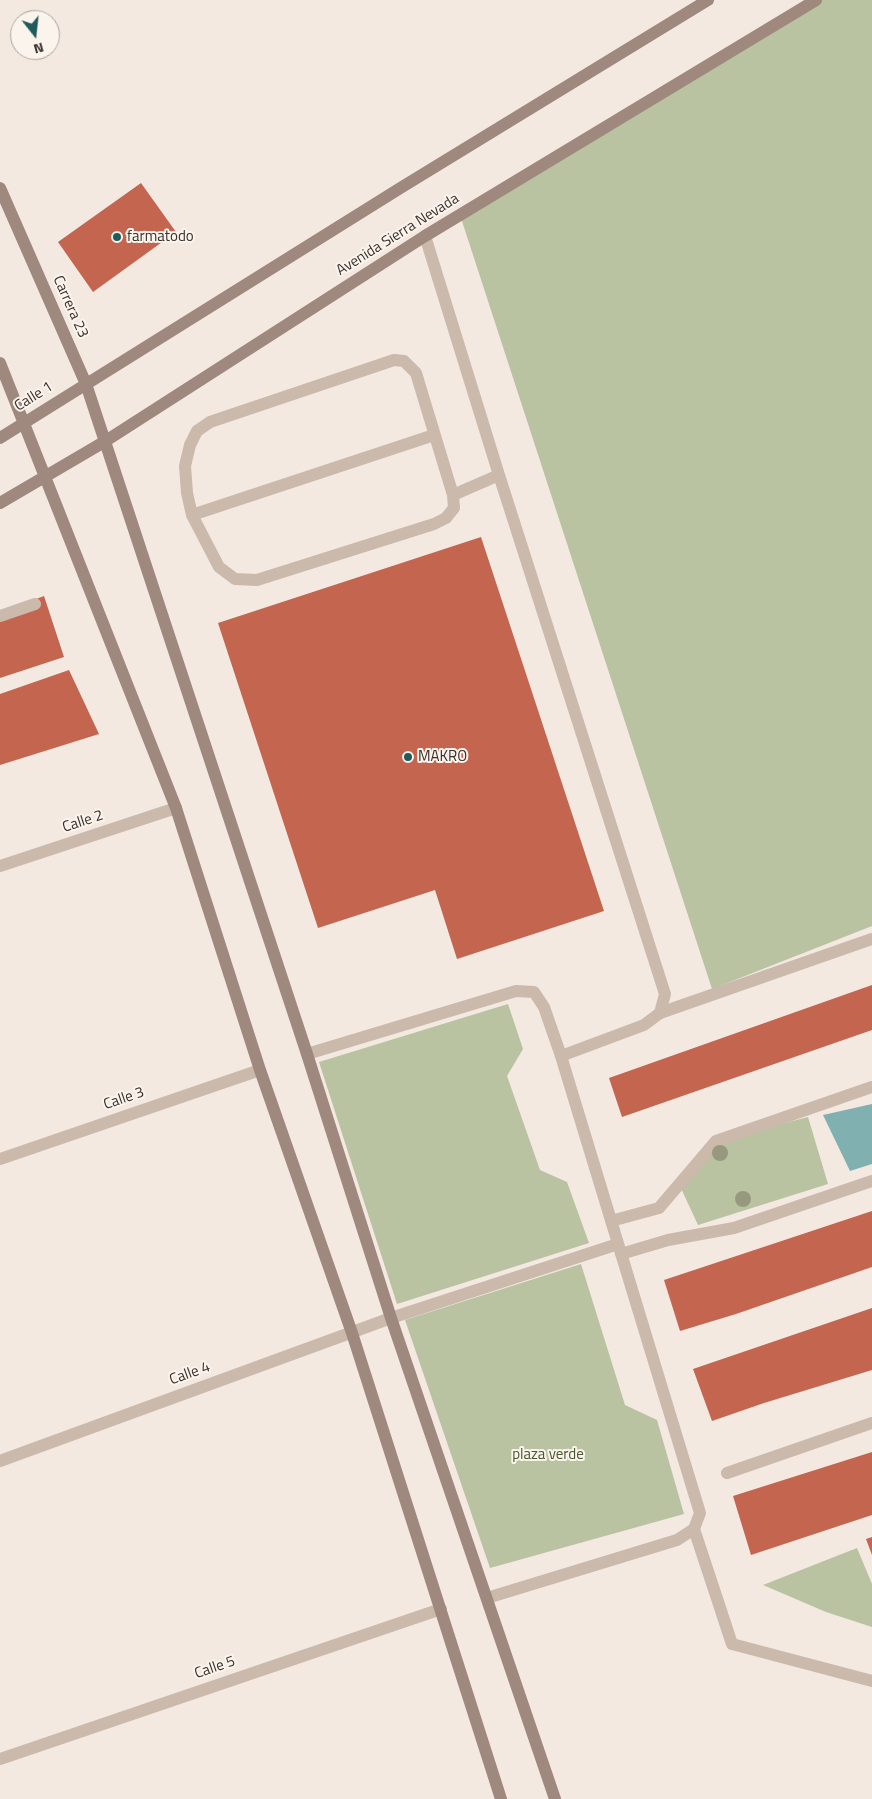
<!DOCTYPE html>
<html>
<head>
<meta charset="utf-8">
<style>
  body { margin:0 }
  #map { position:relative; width:872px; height:1799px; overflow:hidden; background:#f3e9e1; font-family:"Titillium Web",sans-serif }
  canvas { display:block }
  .north { position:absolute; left:10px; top:10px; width:50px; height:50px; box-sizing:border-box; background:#faf4ed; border:1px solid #ada59f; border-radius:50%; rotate:164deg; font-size:14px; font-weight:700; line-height:20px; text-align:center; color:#3a2f2b }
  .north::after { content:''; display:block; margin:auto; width:18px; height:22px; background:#215a5b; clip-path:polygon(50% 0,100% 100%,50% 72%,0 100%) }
</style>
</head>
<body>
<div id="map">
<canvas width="872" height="1799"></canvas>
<div class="north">N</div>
</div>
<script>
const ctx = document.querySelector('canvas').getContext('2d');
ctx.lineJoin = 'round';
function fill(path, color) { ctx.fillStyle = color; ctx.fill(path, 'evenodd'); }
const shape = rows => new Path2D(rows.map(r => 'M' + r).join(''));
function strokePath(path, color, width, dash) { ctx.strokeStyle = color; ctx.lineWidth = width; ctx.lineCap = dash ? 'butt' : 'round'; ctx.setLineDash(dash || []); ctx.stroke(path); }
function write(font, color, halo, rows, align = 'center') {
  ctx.font = font + ' "Titillium Web",sans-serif'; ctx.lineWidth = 4; ctx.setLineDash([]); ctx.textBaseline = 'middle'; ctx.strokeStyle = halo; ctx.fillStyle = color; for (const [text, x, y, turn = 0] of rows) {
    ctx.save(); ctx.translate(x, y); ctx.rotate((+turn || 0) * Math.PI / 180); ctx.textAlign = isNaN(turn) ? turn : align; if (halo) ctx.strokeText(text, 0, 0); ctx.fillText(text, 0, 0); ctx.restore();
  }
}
fill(shape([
  [816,0,872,0,872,926,712,989,460,215],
  [508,1004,523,1049,507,1076,540,1170,567,1182,589,1243,397,1304,319,1062],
  [808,1117,828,1184,698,1225,679,1184,716,1141],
  [581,1264,625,1405,657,1420,684,1514,490,1568,405,1320],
  [857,1548,872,1584,872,1627,826,1612,763,1585]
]), '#b9c2a1');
fill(shape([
  [872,1104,872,1164,850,1171,823,1115]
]), '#80b0af');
fill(shape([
  [141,183,176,232,93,292,58,242],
  [481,537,604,911,457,959,435,890,318,928,218,623],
  [44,596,64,657,0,678,0,613],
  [69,670,99,734,0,765,0,694],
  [872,985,872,1030,622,1117,609,1078],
  [872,1211,872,1267,736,1314,680,1331,664,1280],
  [872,1308,872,1370,764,1403,712,1421,693,1369],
  [872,1452,872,1515,751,1555,733,1496],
  [872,1537,872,1555,866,1539]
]), '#c3654f');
strokePath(shape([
  [425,236,499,475,665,994,660,1013,644,1025,561,1056],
  [394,360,404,361,416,373,453,495,454,508,446,518,434,524,257,580,235,579,219,567,192,515,187,493,185,466,190,445,197,431,210,422,394,360],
  [453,495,499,475],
  [192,515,434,435]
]), '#cbb9ac', 12);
strokePath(shape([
  [391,1318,618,1244]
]), '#cbb9ac', 12);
strokePath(shape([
  [0,616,35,604],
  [0,866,176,808],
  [660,1013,872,939],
  [307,1054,516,991,534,992,544,1007,561,1056,700,1513,694,1529,677,1540,487,1598],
  [0,1159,260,1070],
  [611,1221,659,1208,716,1141,872,1087],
  [621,1254,668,1240,734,1228,872,1181],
  [0,1461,391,1318],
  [727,1473,872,1423],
  [694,1529,732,1644,872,1681],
  [0,1759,441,1609]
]), '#cbb9ac', 12);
strokePath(shape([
  [0,188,86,384,307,1054,391,1318,555,1799],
  [0,363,176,808,260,1070,352,1333,501,1799],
  [0,438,402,187,708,0],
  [0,503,104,442,425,236,816,0]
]), '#9f887e', 12);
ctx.fillStyle = '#97997f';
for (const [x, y] of [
  [720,1153],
  [743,1199]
]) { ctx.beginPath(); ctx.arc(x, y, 8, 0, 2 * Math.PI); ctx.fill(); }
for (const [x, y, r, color] of [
  [117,237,5,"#215a5b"],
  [408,757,5,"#215a5b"]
]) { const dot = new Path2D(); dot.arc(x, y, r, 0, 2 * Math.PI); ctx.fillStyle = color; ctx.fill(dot); strokePath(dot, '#faf4ed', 2); }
write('15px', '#3a2f2b', '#faf4ed', [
  ["Avenida Sierra Nevada",398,235,-32],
  ["Carrera 23",70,307,66],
  ["Calle 1",34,397,-32],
  ["Calle 2",83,822,-18],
  ["Calle 3",124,1099,-19],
  ["Calle 4",190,1374,-20],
  ["Calle 5",215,1668,-19]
]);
write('15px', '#3a2f2b', '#faf4ed', [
  ["farmatodo",127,237],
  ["MAKRO",418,757]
], 'left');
write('15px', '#4b582f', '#faf4ed', [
  ["plaza verde",548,1455]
]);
</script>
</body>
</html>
